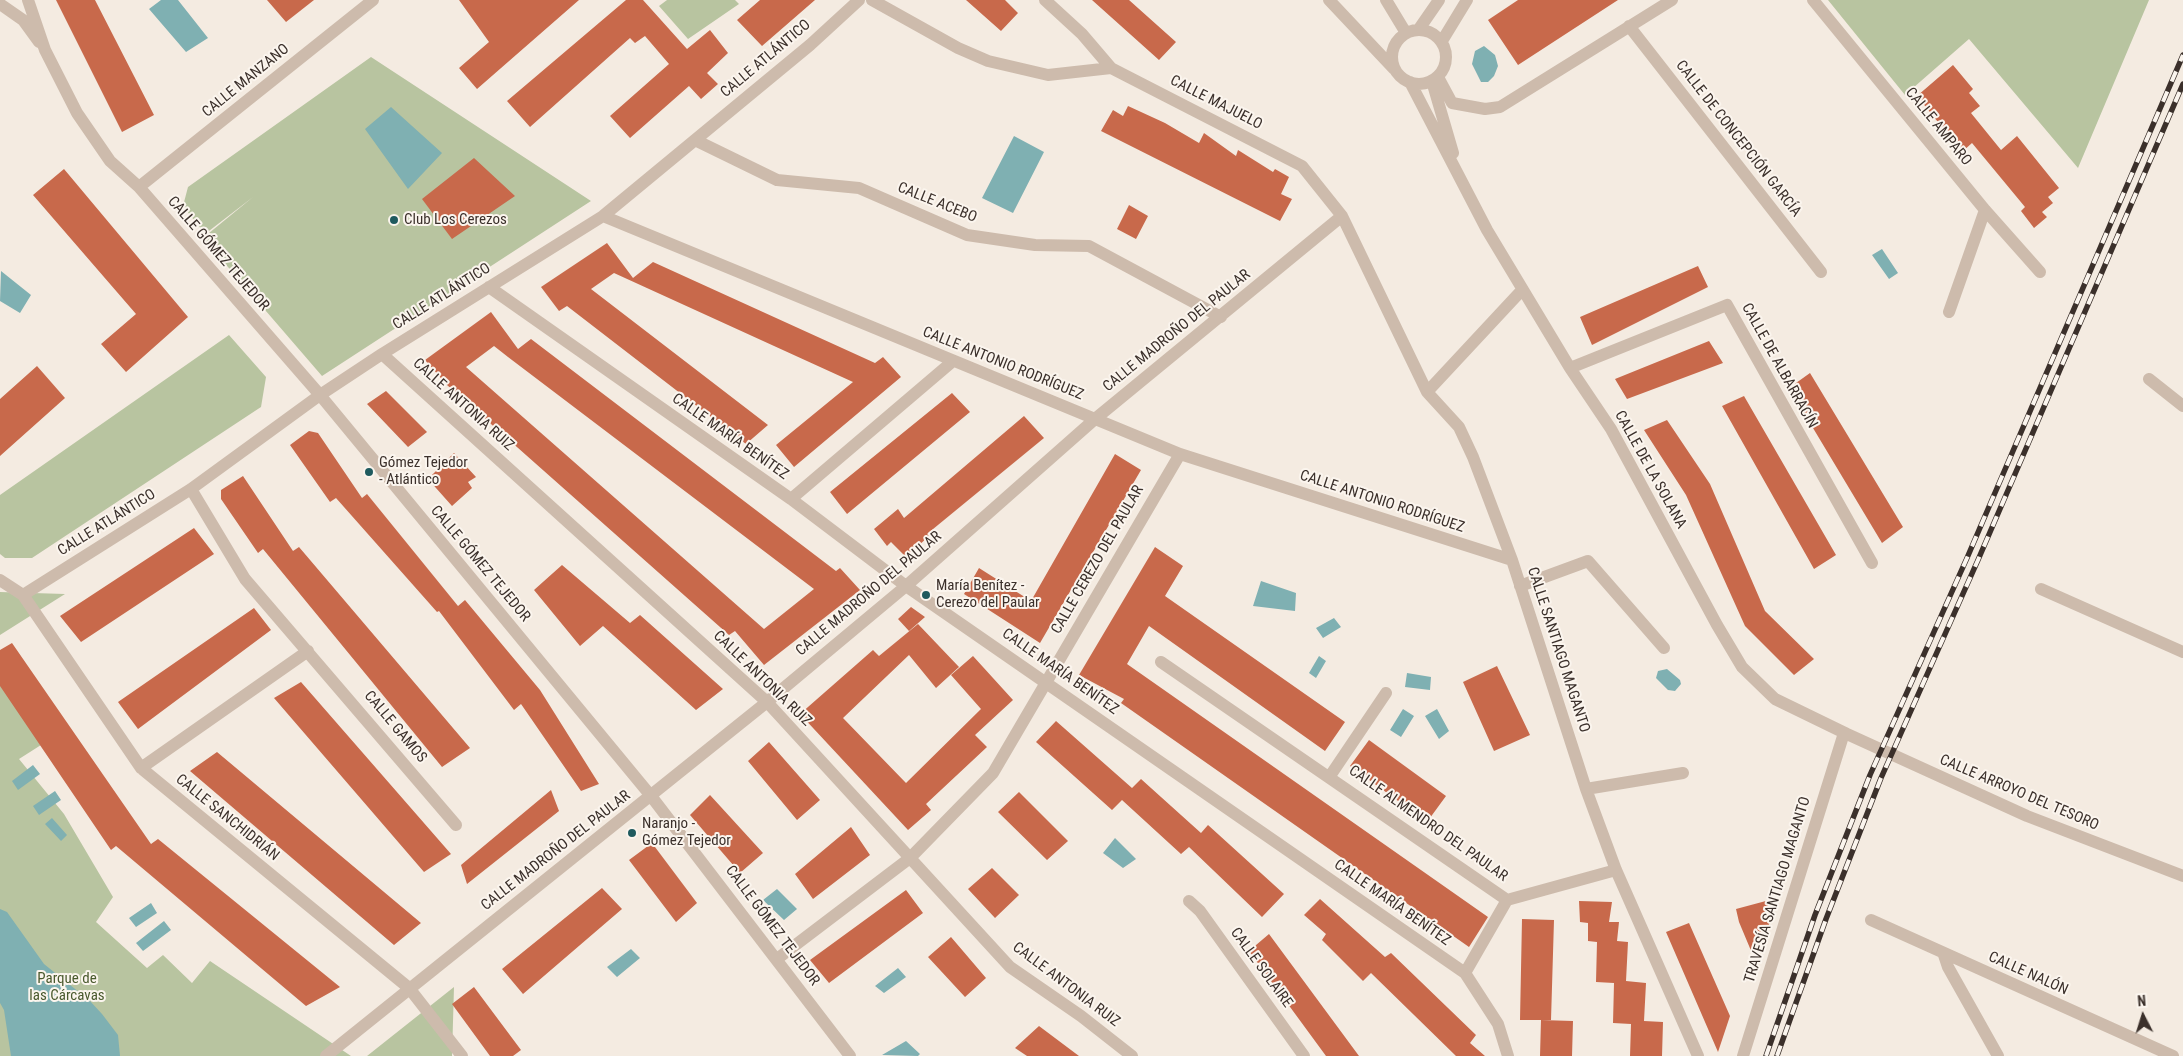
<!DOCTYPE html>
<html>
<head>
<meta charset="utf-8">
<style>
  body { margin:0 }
  #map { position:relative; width:2183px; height:1056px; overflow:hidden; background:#f4ebe1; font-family:"Roboto Condensed",sans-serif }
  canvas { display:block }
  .north { position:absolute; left:2118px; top:991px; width:50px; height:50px; -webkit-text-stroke:4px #fbf5ee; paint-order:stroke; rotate:355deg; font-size:14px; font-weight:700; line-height:20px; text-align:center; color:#3b302b }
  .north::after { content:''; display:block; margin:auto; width:18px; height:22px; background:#3b302b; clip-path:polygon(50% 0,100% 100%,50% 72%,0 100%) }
</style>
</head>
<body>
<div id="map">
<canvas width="2183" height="1056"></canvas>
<div class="north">N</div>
</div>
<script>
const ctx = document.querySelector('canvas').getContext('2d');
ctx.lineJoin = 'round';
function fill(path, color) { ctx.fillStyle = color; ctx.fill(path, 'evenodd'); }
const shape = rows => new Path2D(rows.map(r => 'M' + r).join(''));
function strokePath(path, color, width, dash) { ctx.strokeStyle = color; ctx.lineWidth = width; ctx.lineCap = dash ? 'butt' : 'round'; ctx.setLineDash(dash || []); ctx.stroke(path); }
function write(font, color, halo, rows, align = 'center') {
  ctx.font = font + ' "Roboto Condensed",sans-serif'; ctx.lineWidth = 4; ctx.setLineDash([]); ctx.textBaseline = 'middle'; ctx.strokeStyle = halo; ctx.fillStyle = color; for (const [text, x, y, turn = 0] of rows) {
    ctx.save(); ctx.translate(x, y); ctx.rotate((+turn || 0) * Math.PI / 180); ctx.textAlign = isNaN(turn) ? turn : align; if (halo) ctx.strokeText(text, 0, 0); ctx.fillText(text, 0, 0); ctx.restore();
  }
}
fill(shape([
  [667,0,735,0,739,4,688,39,659,6],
  [1828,0,2149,0,2078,168,1969,39,1905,95],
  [371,57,591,201,322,376,203,238,253,197,205,234,183,206,188,187],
  [229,335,266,377,261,407,32,558,5,558,0,554,0,495],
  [0,592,65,594,0,635],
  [0,679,41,745,19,759,64,814,113,897,96,922,147,968,163,955,192,983,210,961,351,1056,0,1056],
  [454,987,452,1056,367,1056]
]), '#b8c4a0');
fill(shape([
  [161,0,178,0,208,38,186,52,149,9],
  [1484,46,1495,55,1498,66,1494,76,1488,82,1481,82,1472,64,1475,51],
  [391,107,442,153,408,189,365,129],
  [1014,136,1044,152,1013,213,982,198],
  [1882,249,1898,273,1889,279,1872,255],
  [1,271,31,295,20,313,0,301],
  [1261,581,1296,593,1295,611,1253,606],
  [1334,618,1341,627,1323,638,1316,628],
  [1319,656,1326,661,1316,678,1309,673],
  [1667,669,1680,680,1681,684,1675,691,1668,690,1656,678,1658,671],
  [1407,673,1431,677,1430,690,1405,687],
  [1403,709,1414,716,1401,737,1390,730],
  [1437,709,1449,731,1439,739,1425,716],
  [33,765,40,774,18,790,12,781],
  [55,791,61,800,39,815,33,806],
  [52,818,67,835,61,841,45,824],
  [1115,838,1136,859,1123,868,1103,853],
  [777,889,797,909,784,920,763,900],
  [151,903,157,913,136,927,129,918],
  [0,909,7,912,44,964,90,1001,102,1014,118,1035,120,1056,11,1056,4,1010,0,1003],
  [164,921,171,930,143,951,136,943],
  [631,949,640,958,617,977,607,967],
  [898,968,906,977,884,993,875,986],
  [906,1041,920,1054,918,1056,882,1055]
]), '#7fb0b2');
fill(shape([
  [56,0,95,0,154,115,122,132],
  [267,0,314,0,286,22],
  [459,0,579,0,477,89,459,68,489,42],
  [626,0,643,0,687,49,710,30,728,53,707,73,718,84,701,99,689,86,630,138,610,116,669,64,645,36,635,43,630,38,530,127,507,101],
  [760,0,815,0,762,46,737,20],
  [966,0,1005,0,1018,13,1001,31],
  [1092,0,1129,0,1176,42,1159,60],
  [1518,0,1618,0,1518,65,1488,20],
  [1953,65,1973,89,1969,93,1980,106,1971,113,2001,150,2017,136,2059,188,2048,197,2053,203,2042,212,2047,217,2034,228,2021,211,2025,207,1972,143,1962,152,1917,96],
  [1128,106,1165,123,1199,143,1204,133,1236,156,1238,150,1273,172,1275,169,1289,177,1281,194,1292,199,1280,221,1101,131,1113,110,1123,116],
  [474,158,515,196,452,239,422,199],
  [64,169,188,317,126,372,101,344,136,314,33,195],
  [1129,205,1148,216,1136,239,1117,229],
  [607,243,633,278,653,262,875,363,883,357,901,377,794,467,776,445,853,382,614,273,591,289,768,425,746,444,567,306,559,311,541,287],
  [1698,266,1708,287,1592,345,1580,317],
  [491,312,518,349,531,339,836,571,840,568,860,590,764,665,735,631,729,635,447,385,425,360],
  [494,346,508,357,814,589,764,629,466,367],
  [1709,341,1723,363,1627,399,1615,379],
  [37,366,65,398,0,456,0,399],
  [1810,373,1903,527,1882,543,1789,388],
  [386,391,427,432,408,447,367,404],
  [952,393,970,412,847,514,830,492],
  [1744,396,1836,555,1814,569,1722,406],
  [1024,416,1044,438,927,534,929,536,906,557,891,542,887,546,874,529,898,509,904,518],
  [1667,420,1710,484,1765,611,1814,659,1794,675,1745,626,1686,495,1644,430],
  [309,431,318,433,362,498,367,494,458,606,465,600,540,690,599,784,581,791,521,704,514,710,439,611,437,612,336,498,330,502,290,445],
  [454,453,476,477,468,482,472,488,452,506,428,479],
  [1115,454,1141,470,1040,643,964,594,979,568,1031,601],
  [243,476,293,551,299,547,470,748,442,767,263,549,258,553,221,499,221,490],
  [194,528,214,554,81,642,60,616],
  [1155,547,1183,566,1165,596,1345,722,1325,751,1149,626,1127,664,1488,917,1469,947,1121,703,1124,699,1079,675],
  [562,565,630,623,640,615,723,689,696,710,603,626,580,646,534,590],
  [911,607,925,617,909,631,898,619],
  [254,608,271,630,138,729,118,702],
  [918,624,959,667,936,688,909,655,843,718,906,783,981,709,951,675,973,656,1013,700,975,735,987,747,926,804,931,810,908,830,800,714,873,650,879,656],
  [12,643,151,844,158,839,340,987,306,1006,116,846,111,850,0,686,0,650],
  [1497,666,1530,735,1494,751,1463,682],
  [301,682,451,854,424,872,274,698],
  [1056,721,1132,788,1141,779,1201,833,1208,825,1284,894,1262,917,1189,847,1181,854,1122,800,1112,810,1036,742],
  [1369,740,1446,796,1427,822,1350,766],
  [769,742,820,800,797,820,748,761],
  [217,752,421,923,394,945,190,771],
  [551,790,559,811,467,884,461,865],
  [1019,792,1068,841,1047,860,998,812],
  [710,795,763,853,740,873,690,815],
  [851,827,870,855,813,899,795,874],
  [652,843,697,903,676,922,629,860],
  [992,868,1019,895,995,918,968,889],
  [602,888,622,909,523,994,502,969],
  [906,890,923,913,829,983,810,960],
  [1777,898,1757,965,1739,922,1736,909],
  [1320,899,1385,957,1391,953,1476,1035,1470,1043,1485,1056,1456,1056,1371,973,1363,981,1322,940,1326,934,1304,915],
  [1579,901,1612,902,1609,922,1619,922,1617,941,1628,942,1626,981,1646,983,1644,1021,1663,1022,1662,1056,1630,1056,1631,1024,1613,1023,1614,983,1596,982,1597,942,1588,941,1588,923,1580,922],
  [1522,919,1554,920,1551,1020,1520,1020],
  [1689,923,1730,1016,1718,1052,1666,932],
  [1269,934,1359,1056,1326,1056,1249,951],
  [951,937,986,978,965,997,928,957],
  [474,987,521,1050,513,1056,490,1056,452,1004],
  [1541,1020,1573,1021,1572,1056,1540,1056],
  [1039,1026,1079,1056,1027,1056,1015,1048]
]), '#c8694b');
strokePath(shape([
  [28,0,45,50,77,113,110,161,139,187,320,395,651,796,850,1056],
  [872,0,958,48,988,61,1048,75,1111,68,1302,166,1342,216,1427,392],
  [1045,0,1082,34,1111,68],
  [1329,0,1394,69],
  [1386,0,1406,33],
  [1813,0,1985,210,2040,272],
  [0,4,23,20,39,42],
  [1629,26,1821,272],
  [1419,29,1439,0],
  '1392 57a27 27 0 1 1 54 0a27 27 0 1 1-54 0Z',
  [1442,41,1467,0],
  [1438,77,1452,103,1485,109,1500,107,1672,0],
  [1432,81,1453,153],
  [1410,82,1487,230,1570,368,1611,429,1717,625,1742,667,1775,699,1847,734,2027,816,2183,876],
  [695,140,777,180,859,188,967,235,1035,245,1089,246,1221,317],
  [139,187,373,0],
  [603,216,1180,454,1512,560],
  [489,287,791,499,906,586,1465,973,1498,1024,1508,1056],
  [1522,290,1427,392,1459,427,1473,457,1512,560,1586,789,1616,870,1698,1056],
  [1949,312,1985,210],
  [382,354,767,702,1010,967,1081,1016,1132,1056],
  [1570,368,1727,305,1872,563],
  [2149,379,2183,406],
  [191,489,245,579,456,825],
  [791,499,953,361],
  [0,580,23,595,141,768,409,988,462,1056],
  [1520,586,1588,561,1664,648],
  [2041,589,2183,652],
  [23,595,191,489,320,395,382,354,603,216,810,45,859,0],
  [1161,662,1507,900],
  [141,768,308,651],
  [1330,776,1386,693],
  [1586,789,1683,773],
  [1189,901,1200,911,1304,1056],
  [1871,920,2173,1056],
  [1944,955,1948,967,1998,1056],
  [777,959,910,858,993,773,1180,454],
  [1465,973,1507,900,1616,870],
  [326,1056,767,702,906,586,1095,419,1342,216],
  [1743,1056,1844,733]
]), '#cdbbac', 12);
const rail = shape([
  [1766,1056,1815,915,1870,775,1967,558,2183,55],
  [1777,1056,1826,919,1881,778,1978,560,2183,84]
]);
strokePath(rail, '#3b302b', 5.5);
strokePath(rail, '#fbf5ee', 4, [11]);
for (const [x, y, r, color] of [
  [394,220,5,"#1f5a5e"],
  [369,472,5,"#1f5a5e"],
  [926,595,5,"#1f5a5e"],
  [632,833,5,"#1f5a5e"]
]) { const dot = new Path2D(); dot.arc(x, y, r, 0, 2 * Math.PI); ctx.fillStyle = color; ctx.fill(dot); strokePath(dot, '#fbf5ee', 2); }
write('15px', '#3b302b', '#fbf5ee', [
  ["CALLE ATLÁNTICO",766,59,-40],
  ["CALLE MANZANO",246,81,-39],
  ["CALLE MAJUELO",1216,103,27],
  ["CALLE AMPARO",1938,127,51],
  ["CALLE DE CONCEPCIÓN GARCÍA",1738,139,52],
  ["CALLE ACEBO",937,203,22],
  ["CALLE GÓMEZ TEJEDOR",218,254,49],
  ["CALLE ATLÁNTICO",442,297,-32],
  ["CALLE MADROÑO DEL PAULAR",1177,331,-39],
  ["CALLE ANTONIO RODRÍGUEZ",1003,364,22],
  ["CALLE DE ALBARRACÍN",1779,366,61],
  ["CALLE ANTONIA RUIZ",463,405,42],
  ["CALLE MARÍA BENÍTEZ",730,437,35],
  ["CALLE DE LA SOLANA",1650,470,61],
  ["CALLE ANTONIO RODRÍGUEZ",1382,502,18],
  ["CALLE ATLÁNTICO",107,523,-32],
  ["CALLE CEREZO DEL PAULAR",1098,560,-60],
  ["CALLE GÓMEZ TEJEDOR",480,564,50],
  ["CALLE MADROÑO DEL PAULAR",869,594,-40],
  ["CALLE SANTIAGO MAGANTO",1558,650,72],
  ["CALLE MARÍA BENÍTEZ",1060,672,35],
  ["CALLE ANTONIA RUIZ",762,679,44],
  ["CALLE GAMOS",395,727,50],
  ["CALLE ARROYO DEL TESORO",2019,793,23],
  ["CALLE SANCHIDRIÁN",227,818,39],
  ["CALLE ALMENDRO DEL PAULAR",1428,824,35],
  ["CALLE MADROÑO DEL PAULAR",556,851,-38],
  ["TRAVESÍA SANTIAGO MAGANTO",1778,890,-73],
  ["CALLE MARÍA BENÍTEZ",1392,903,35],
  ["CALLE GÓMEZ TEJEDOR",772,926,53],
  ["CALLE SOLAIRE",1261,968,54],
  ["CALLE NALÓN",2028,974,24],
  ["CALLE ANTONIA RUIZ",1066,985,37]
]);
write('15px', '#3b302b', '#fbf5ee', [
  ["Club Los Cerezos",404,220],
  ["Gómez Tejedor",379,463],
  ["- Atlántico",379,480],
  ["María Benítez -",936,586],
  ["Cerezo del Paular",936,603],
  ["Naranjo -",642,824],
  ["Gómez Tejedor",642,841]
], 'left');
write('15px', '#4a5a2e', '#fbf5ee', [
  ["Parque de",67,979],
  ["las Cárcavas",67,996]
]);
</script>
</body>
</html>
